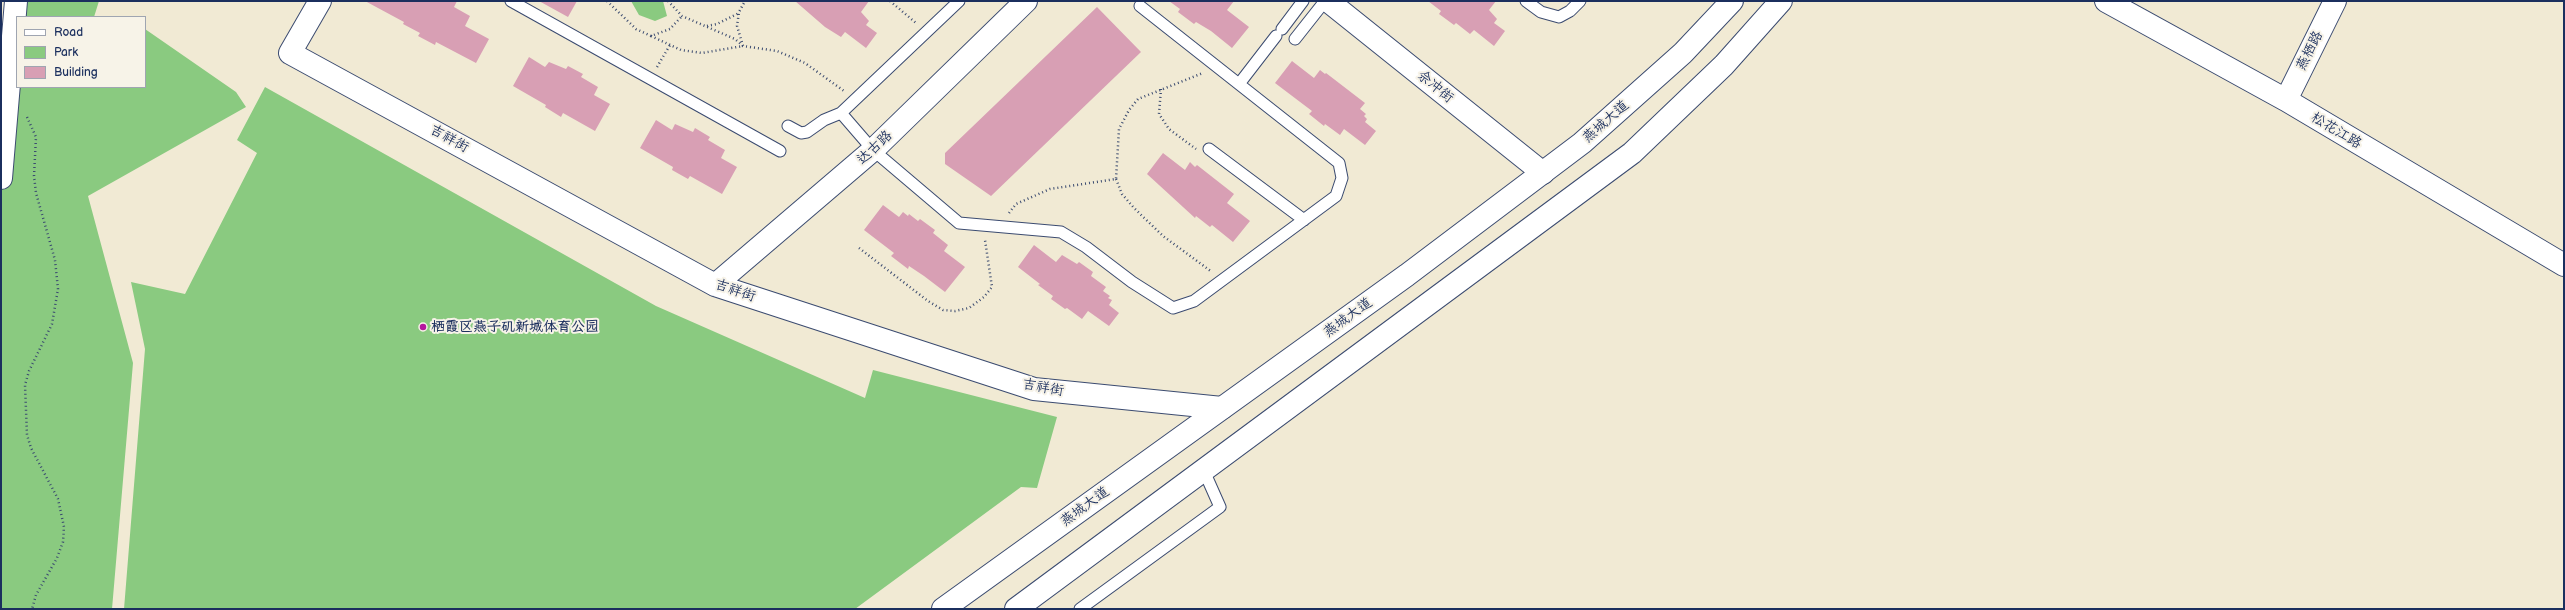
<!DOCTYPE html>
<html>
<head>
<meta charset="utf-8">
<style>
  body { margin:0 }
  #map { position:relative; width:2565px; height:610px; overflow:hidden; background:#f1ead4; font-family:"Balsamiq Sans",sans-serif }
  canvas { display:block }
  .frame { position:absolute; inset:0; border:2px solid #1b2f5e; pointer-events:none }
  .legend { position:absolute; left:16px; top:16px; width:130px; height:72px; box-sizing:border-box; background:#f7f3e8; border:1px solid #9fa5b1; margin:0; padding:5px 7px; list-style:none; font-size:12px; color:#1b2f5e }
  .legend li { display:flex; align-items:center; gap:8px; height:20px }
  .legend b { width:20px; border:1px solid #9fa5b1 }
</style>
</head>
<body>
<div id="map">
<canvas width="2565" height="610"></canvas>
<div class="frame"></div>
<ul class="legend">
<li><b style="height:5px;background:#fff"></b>Road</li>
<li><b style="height:11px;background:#8aca80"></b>Park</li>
<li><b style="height:11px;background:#d89fb4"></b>Building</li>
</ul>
</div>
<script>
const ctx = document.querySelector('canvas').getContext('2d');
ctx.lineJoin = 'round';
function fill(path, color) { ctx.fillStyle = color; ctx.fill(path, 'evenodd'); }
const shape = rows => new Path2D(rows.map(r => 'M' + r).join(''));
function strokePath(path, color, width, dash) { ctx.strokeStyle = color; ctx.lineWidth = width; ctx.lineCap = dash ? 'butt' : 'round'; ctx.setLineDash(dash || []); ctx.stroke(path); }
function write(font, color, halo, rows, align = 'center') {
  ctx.font = font + ' "Balsamiq Sans","LXGW WenKai TC",sans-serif'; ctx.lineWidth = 4; ctx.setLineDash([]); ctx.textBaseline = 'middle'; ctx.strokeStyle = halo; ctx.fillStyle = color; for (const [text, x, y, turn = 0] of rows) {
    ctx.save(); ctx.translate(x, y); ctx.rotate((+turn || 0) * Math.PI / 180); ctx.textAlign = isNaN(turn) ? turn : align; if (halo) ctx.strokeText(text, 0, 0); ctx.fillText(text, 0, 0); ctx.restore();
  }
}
fill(shape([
  [19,1,99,1,94,17,18,17],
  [631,1,663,1,667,16,655,21,639,15],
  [145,29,236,92,246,107,88,196,133,363,112,609,1,609,1,143,17,87,145,87],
  [265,87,656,306,865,398,873,370,1057,417,1037,488,1021,487,855,609,124,609,145,349,131,282,185,294,257,153,237,140]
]), '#8aca80');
fill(shape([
  [365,1,457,1,454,7,470,16,465,26,489,39,476,63,436,42,435,45,418,36,420,33,403,24,404,22],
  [539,1,577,1,568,17],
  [795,1,869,1,861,12,869,21,866,25,877,33,866,48,845,32,841,37,825,27],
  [1169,1,1234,1,1227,10,1249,27,1232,48,1211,31,1196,22,1194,24,1178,12,1180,9],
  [1428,1,1496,1,1489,10,1497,19,1494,23,1505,31,1494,46,1474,30,1470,34,1456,23,1454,25,1439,14,1441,11],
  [1097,7,1141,52,991,196,945,164,945,153],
  [529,57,545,67,549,62,566,69,568,66,583,74,581,77,598,87,594,95,610,104,595,131,563,113,561,117,545,107,546,105,513,86],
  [1292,61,1314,78,1320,70,1325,74,1326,73,1365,103,1360,109,1366,114,1364,116,1367,119,1365,122,1376,131,1365,145,1344,129,1340,135,1325,124,1324,126,1309,114,1312,111,1275,83],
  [656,120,672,130,675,124,693,132,695,128,710,137,708,140,725,150,721,158,737,167,722,194,690,176,688,179,672,170,673,167,640,148],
  [1163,153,1185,170,1190,162,1195,167,1197,165,1234,194,1227,203,1250,221,1233,242,1212,225,1210,227,1196,216,1195,218,1147,174],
  [883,205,899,217,903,212,908,216,909,214,918,221,920,219,935,230,933,233,948,245,944,251,965,267,945,292,924,276,909,266,908,269,891,256,894,253,864,230],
  [1034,245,1056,262,1062,255,1077,264,1079,262,1093,272,1091,276,1106,287,1103,291,1110,296,1108,298,1112,300,1109,305,1119,313,1109,326,1088,311,1082,319,1067,308,1065,309,1051,299,1053,296,1038,285,1040,284,1018,267]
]), '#d89fb4');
const lane = shape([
  [511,1,780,151],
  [1526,1,1541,12,1559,17,1570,11,1580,1],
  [1282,29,1303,1],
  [1295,39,1325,1],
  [1239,84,1276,36],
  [841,113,959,1],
  [788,126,801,133,807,132,824,120,841,113,873,150,959,223,1061,232,1086,247,1132,282,1173,308,1194,301,1336,196,1342,178,1339,163,1140,6],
  [1209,149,1304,220],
  [1080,609,1220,507,1204,471]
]);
const street = shape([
  [1328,1,1543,173],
  [1,178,16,1]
]);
const secondary = shape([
  [320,1,290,53,715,285,1034,389,1222,408],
  [2106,1,2286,100,2564,265],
  [2286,100,2335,1],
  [715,285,873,150,1026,1]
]);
const primary = shape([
  [943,609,1407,275,1582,143,1683,53,1732,1],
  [1016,609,1632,153,1724,65,1781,1]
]);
strokePath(lane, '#3b4b70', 13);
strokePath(street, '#3b4b70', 24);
strokePath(secondary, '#3b4b70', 24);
strokePath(primary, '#3b4b70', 24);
strokePath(shape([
  [607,1,636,29,651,36,670,29,682,16],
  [668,1,682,16,735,39,743,46,777,51,805,63,844,91],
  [890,1,916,23],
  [707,26,717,24,739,13],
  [651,36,681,50,702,53,743,46,737,26,739,12,745,1],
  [657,67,670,45],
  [1161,89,1159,114,1169,129,1196,149],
  [27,117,36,137,34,176,36,193,55,260,58,289,52,324,29,371,25,385,27,435,31,448,58,499,64,527,63,542,57,558,36,595,32,609],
  [1116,179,1122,194,1134,208,1163,236,1212,272],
  [1009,213,1016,204,1050,189,1116,179,1119,129,1129,110,1138,99,1203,73],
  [859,248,928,301,943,310,955,311,969,308,984,297,992,287,985,240]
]), '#3b4b70', 2.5, [1, 3]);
strokePath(lane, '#fff', 11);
strokePath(street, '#fff', 22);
strokePath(secondary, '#fff', 22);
strokePath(primary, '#fff', 22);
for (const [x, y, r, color] of [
  [423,327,4,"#b5179e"]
]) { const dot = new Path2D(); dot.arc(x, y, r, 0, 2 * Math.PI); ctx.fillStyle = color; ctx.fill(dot); strokePath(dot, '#f7f3e8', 1.5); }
write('14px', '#1b2f5e', '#f7f3e8', [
  ["燕栖路",2310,51,-63],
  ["佘冲街",1435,87,39],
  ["燕城大道",1606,122,-41],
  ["松花江路",2336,131,31],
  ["吉祥街",449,139,29],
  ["达古路",875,148,-43],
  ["吉祥街",735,291,19],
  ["燕城大道",1348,318,-36],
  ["吉祥街",1043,388,10],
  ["燕城大道",1085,507,-36]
]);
write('bold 14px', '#1b2f5e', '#f7f3e8', [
  ["栖霞区燕子矶新城体育公园",431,327]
], 'left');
</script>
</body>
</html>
